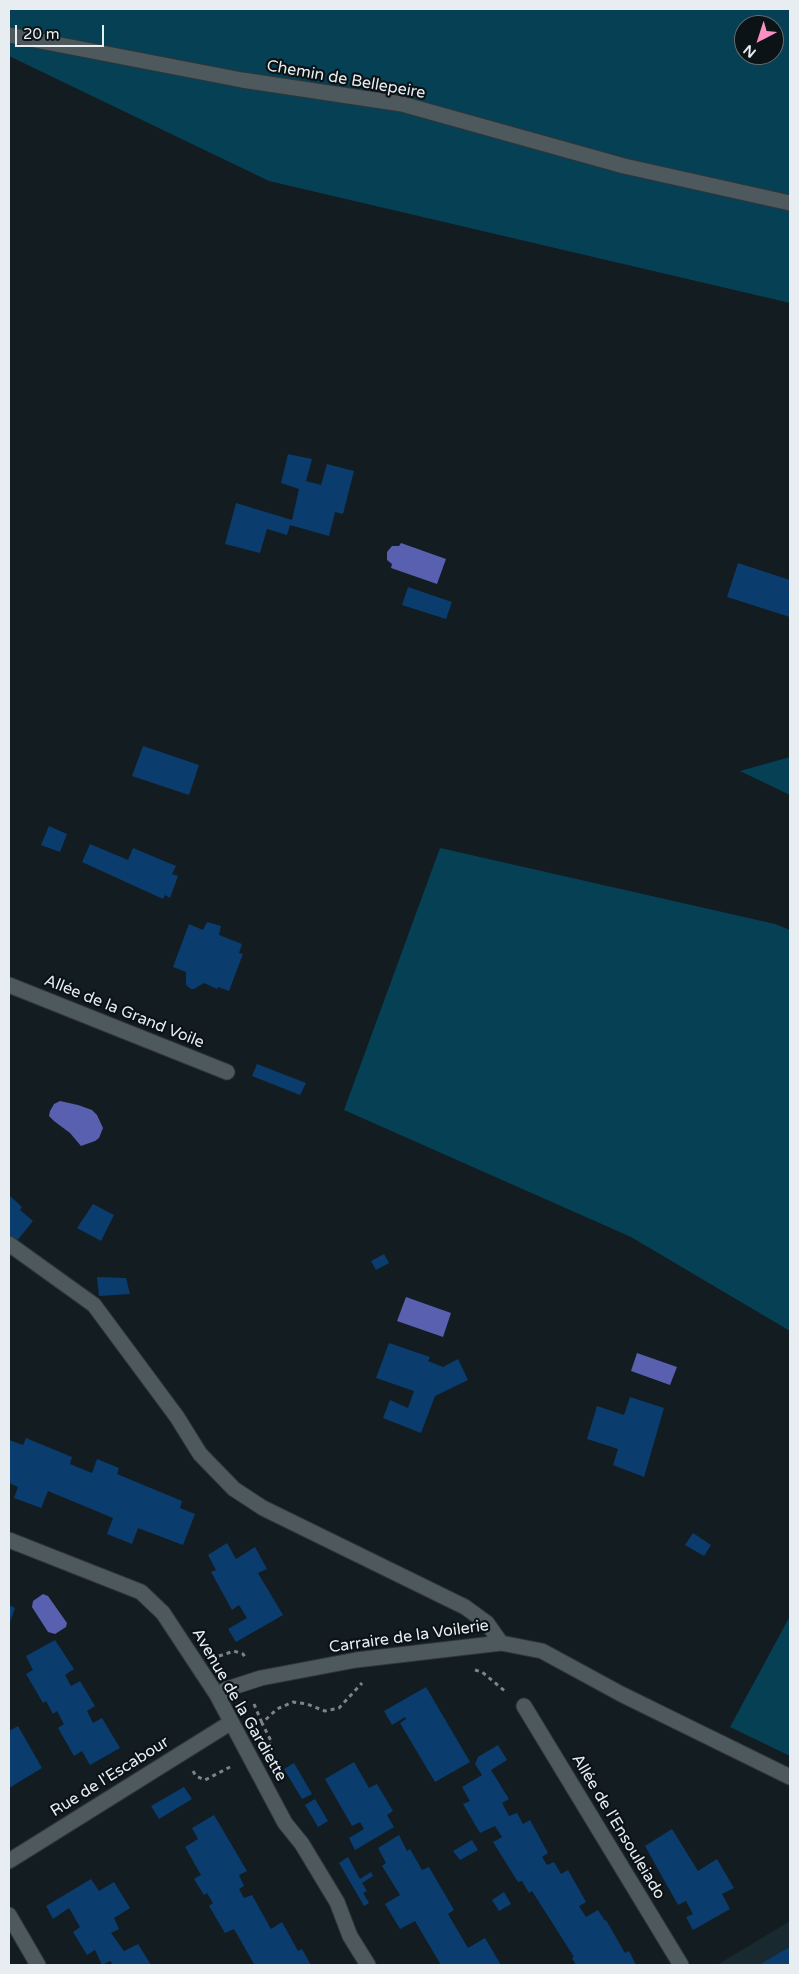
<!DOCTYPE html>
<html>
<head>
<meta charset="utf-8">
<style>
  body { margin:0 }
  #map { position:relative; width:799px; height:1974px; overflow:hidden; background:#131c21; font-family:"Varela Round",sans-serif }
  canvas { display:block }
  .frame { position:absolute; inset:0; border:10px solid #e7edf0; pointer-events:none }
  .north { position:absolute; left:734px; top:15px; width:50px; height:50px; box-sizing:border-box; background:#0b1317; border:1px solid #636a6e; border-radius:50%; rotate:220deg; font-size:14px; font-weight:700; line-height:20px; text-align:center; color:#e7edf0 }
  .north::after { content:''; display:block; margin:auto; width:18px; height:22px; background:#fb8fc4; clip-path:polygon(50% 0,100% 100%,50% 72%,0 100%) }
  .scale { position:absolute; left:15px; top:25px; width:89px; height:22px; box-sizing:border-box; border:2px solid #e7edf0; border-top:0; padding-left:6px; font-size:15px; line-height:18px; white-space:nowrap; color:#e7edf0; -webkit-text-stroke:4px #0b1317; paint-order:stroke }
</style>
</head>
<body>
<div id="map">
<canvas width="799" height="1974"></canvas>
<div class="frame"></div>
<div class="north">N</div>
<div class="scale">20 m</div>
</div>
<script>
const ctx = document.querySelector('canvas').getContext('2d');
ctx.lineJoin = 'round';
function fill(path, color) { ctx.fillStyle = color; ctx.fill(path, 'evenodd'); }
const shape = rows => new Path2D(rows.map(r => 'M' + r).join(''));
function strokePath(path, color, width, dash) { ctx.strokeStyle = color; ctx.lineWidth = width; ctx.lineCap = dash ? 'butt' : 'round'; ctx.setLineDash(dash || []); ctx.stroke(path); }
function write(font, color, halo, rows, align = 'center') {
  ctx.font = font + ' "Varela Round",sans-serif'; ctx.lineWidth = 4.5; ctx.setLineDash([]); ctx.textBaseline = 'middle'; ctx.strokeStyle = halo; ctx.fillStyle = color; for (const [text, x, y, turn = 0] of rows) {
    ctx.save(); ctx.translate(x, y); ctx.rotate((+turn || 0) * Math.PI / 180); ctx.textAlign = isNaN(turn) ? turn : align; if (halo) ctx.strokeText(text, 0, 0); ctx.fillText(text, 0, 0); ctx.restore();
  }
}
fill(shape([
  [790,1921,790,1965,717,1965]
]), '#192930');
fill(shape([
  [9,9,790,9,790,303,269,181,9,56],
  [744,25,774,25,774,55,744,55],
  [790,757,790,795,740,771],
  [440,848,775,924,790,930,790,1331,631,1237,344,1110],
  [790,1616,790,1756,730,1727]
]), '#064055');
fill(shape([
  [401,543,446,559,437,584,391,568,392,564,387,560,387,552,392,546,399,546],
  [60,1101,78,1105,92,1110,97,1115,103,1128,99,1138,95,1141,81,1146,70,1133,54,1121,49,1116,50,1111,54,1104],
  [406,1297,451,1313,443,1337,397,1321],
  [637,1353,677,1367,670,1385,631,1371],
  [43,1594,48,1596,67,1623,66,1627,55,1634,48,1632,32,1607,33,1601]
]), '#5860af');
fill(shape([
  [288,454,312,459,306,481,321,485,327,464,354,471,343,514,335,512,329,536,290,525,287,535,267,529,260,553,225,544,236,503,292,520,299,489,281,483],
  [738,563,790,580,790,617,727,597],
  [408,587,452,602,446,619,402,605],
  [143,746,199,765,189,795,132,776],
  [49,826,67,834,60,852,41,845],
  [90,844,128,860,133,848,176,866,172,874,178,876,170,898,165,895,163,899,82,862],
  [207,922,221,926,219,935,242,944,239,953,243,954,229,991,218,987,217,989,204,983,194,989,191,989,186,985,186,972,173,967,189,924,203,930],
  [257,1064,306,1083,300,1095,252,1076],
  [9,1195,22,1207,20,1210,33,1221,16,1242,9,1237],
  [93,1204,114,1215,101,1241,77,1228],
  [384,1254,389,1263,376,1270,371,1261],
  [97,1277,126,1278,130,1294,99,1296],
  [389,1343,430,1357,428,1361,443,1367,458,1359,468,1380,435,1396,421,1433,383,1418,390,1400,408,1408,414,1391,376,1378],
  [630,1397,664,1408,644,1477,613,1465,618,1449,587,1439,597,1406,624,1415],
  [26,1438,72,1457,70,1464,92,1473,97,1459,119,1468,117,1474,182,1501,180,1508,195,1514,183,1545,138,1528,132,1544,107,1534,113,1518,48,1491,41,1508,14,1498,18,1487,9,1483,9,1440,23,1445],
  [693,1533,711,1545,704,1556,685,1545],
  [227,1543,236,1559,255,1547,267,1569,258,1573,283,1615,236,1642,228,1629,247,1618,239,1605,232,1610,211,1572,216,1570,208,1555],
  [9,1605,15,1608,9,1625],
  [55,1640,74,1669,65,1675,71,1686,80,1681,95,1706,87,1711,93,1723,102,1718,120,1748,90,1765,82,1751,74,1756,58,1728,64,1724,57,1711,53,1714,46,1701,43,1703,26,1674,33,1670,26,1656],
  [426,1687,470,1762,435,1782,400,1723,406,1719,405,1717,392,1725,384,1711],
  [18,1726,42,1768,9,1788,9,1731],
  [498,1745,507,1760,491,1770,509,1799,502,1803,509,1816,517,1813,523,1824,530,1820,548,1853,542,1857,547,1865,554,1862,561,1874,568,1870,586,1902,579,1906,586,1917,598,1910,605,1921,606,1920,625,1953,629,1951,636,1965,576,1965,572,1958,574,1957,532,1891,529,1893,522,1881,518,1882,493,1842,502,1837,495,1826,480,1833,463,1804,470,1801,462,1787,482,1775,475,1764,478,1757],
  [354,1762,369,1788,377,1784,393,1811,387,1815,394,1827,355,1850,349,1838,364,1829,360,1822,352,1826,325,1779],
  [294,1763,312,1794,302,1799,284,1769],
  [184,1787,192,1799,159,1819,151,1806],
  [315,1799,328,1821,318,1827,305,1805],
  [214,1815,247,1871,239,1875,244,1886,239,1889,244,1898,252,1895,271,1929,282,1922,298,1951,302,1949,311,1965,252,1965,254,1964,234,1929,225,1933,209,1906,213,1903,207,1893,204,1895,194,1879,201,1875,185,1847,198,1839,192,1828],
  [672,1829,698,1871,717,1859,734,1888,722,1894,730,1909,693,1930,686,1917,693,1914,686,1901,678,1905,645,1846],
  [399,1835,407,1851,410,1849,422,1870,429,1867,454,1910,448,1914,468,1948,485,1938,501,1965,441,1965,415,1921,400,1929,385,1904,400,1895,382,1866,386,1863,378,1848],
  [472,1840,478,1850,460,1860,453,1851],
  [348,1857,360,1879,371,1872,373,1876,362,1883,367,1891,363,1893,369,1903,364,1906,339,1863],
  [91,1879,99,1891,114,1882,130,1908,114,1918,119,1929,111,1933,124,1951,138,1944,151,1965,113,1965,110,1961,102,1965,95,1950,87,1955,73,1932,80,1927,69,1908,53,1919,46,1906],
  [504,1892,511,1904,499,1911,492,1900],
  [790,1947,790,1965,759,1965,781,1952]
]), '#0a3d6e');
const minor = shape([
  [9,35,242,80,402,104,624,166,790,203],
  [9,985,227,1072],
  [9,1244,94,1305,177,1417,200,1454,234,1489,263,1508,465,1607,487,1623,501,1643],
  [9,1540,141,1592,163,1613,217,1695,285,1823,302,1844,337,1902,350,1936,368,1965],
  [217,1695,227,1689,261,1678,356,1660,501,1643,542,1651,621,1694,790,1777],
  [524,1706,681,1965],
  [9,1861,230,1723],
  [9,1915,38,1965]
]);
strokePath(minor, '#303538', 17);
strokePath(shape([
  [219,1656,234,1651,243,1654,246,1659],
  [475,1670,482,1672,506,1692],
  [254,1704,262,1723],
  [268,1745,272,1743,262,1723,277,1709,293,1702,307,1704,325,1711,339,1708,362,1683],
  [193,1771,196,1776,205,1780,230,1767]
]), '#7d8488', 3, [4, 4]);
strokePath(minor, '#4e595e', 15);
write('16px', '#e7edf0', '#0b1317', [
  ["Chemin de Bellepeire",346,80,10],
  ["Allée de la Grand Voile",124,1012,22],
  ["Carraire de la Voilerie",409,1637,-8],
  ["Avenue de la Gardiette",239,1705,60],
  ["Rue de l'Escabour",110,1777,-32],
  ["Allée de l'Ensouleiado",618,1827,59]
]);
</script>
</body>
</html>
